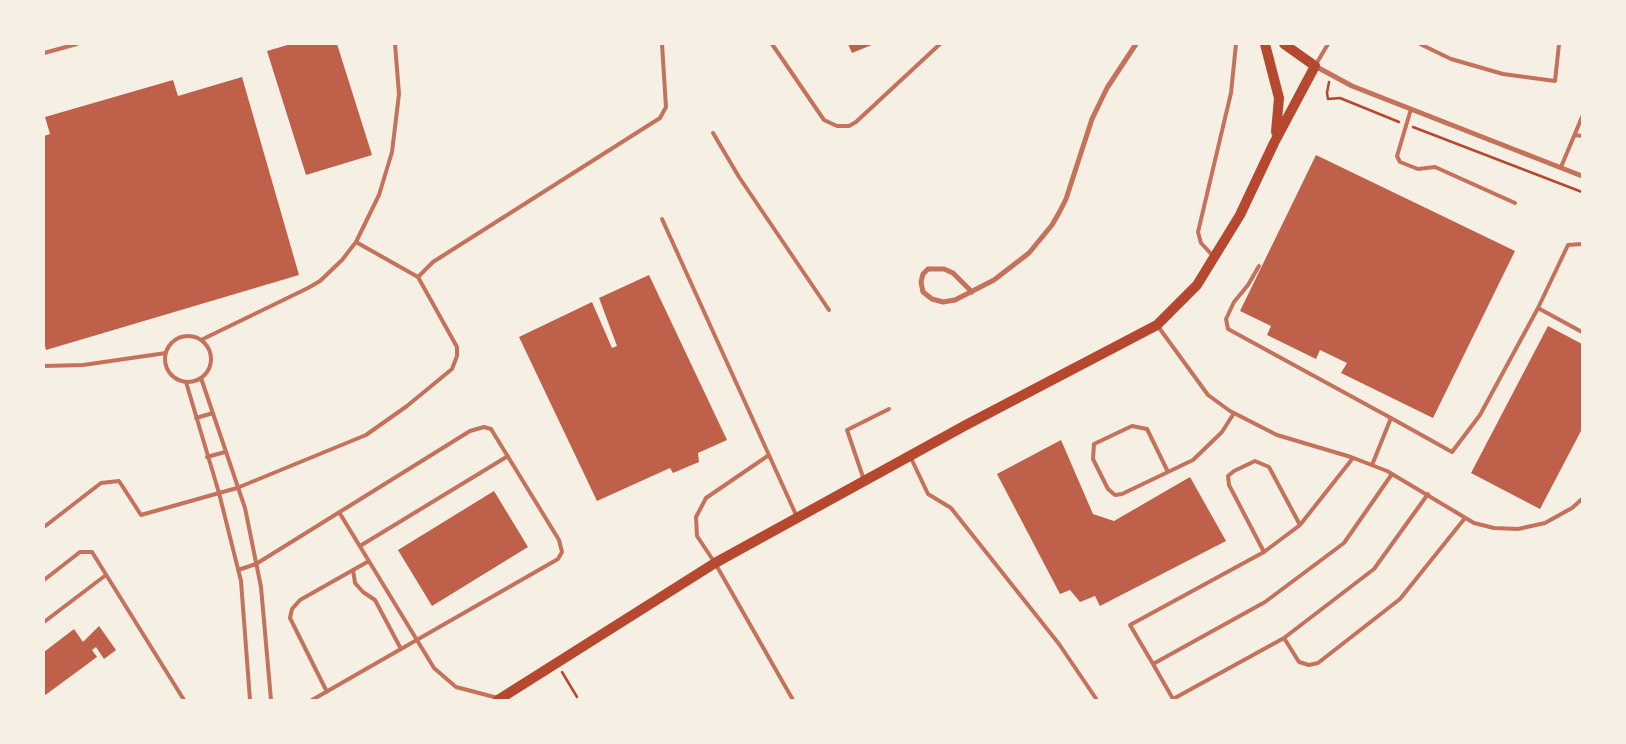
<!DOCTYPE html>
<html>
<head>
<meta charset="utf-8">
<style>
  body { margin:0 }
  #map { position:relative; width:1626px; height:744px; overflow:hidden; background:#f6efe4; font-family:Signika,sans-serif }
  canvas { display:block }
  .frame { position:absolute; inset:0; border:45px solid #f6efe4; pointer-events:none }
</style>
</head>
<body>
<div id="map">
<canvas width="1626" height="744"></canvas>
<div class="frame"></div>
</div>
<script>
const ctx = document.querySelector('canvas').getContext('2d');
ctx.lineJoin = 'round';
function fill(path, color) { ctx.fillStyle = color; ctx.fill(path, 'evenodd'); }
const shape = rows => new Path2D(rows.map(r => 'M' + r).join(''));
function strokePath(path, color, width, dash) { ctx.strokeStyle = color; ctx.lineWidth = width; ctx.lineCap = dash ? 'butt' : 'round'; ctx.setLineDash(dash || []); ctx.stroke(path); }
fill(shape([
  [291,44,337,44,372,155,306,175,267,51],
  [848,44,874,44,852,53],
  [242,77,299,275,46,350,44,342,44,136,50,134,45,117,173,80,178,96],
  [1316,155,1515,251,1433,418,1341,373,1347,363,1320,350,1316,359,1267,335,1271,326,1240,311],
  [649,275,727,440,698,453,699,462,673,473,670,468,597,501,519,337,592,302,612,348,617,346,599,298],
  [1548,326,1582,344,1582,429,1540,509,1471,473],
  [1061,440,1093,514,1114,521,1190,477,1226,541,1100,606,1095,596,1080,602,1070,590,1060,594,997,474],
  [494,491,528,547,432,606,398,550],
  [99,626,116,650,104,659,96,647,92,650,97,657,44,696,44,652,74,629,83,642]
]), '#bf614a');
strokePath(shape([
  [1329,82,1327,93,1328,99,1340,98,1399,122],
  [1413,127,1582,192],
  [562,672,577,697]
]), '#b5482f', 2.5);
strokePath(shape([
  [772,44,824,120,837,126,849,126,856,122,940,44],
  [1420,44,1451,59,1503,74,1555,81,1559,44],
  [44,53,77,44],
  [1315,66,1328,44],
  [1411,109,1397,156,1400,162,1418,169,1435,167,1515,203],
  [713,133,739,177,829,310],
  [1575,135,1582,136],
  [1561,167,1582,117],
  [662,219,797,517],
  [356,242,418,277,433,262,660,118,666,107,662,44],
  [1214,257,1201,243,1198,232,1231,93,1236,44],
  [1259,266,1248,285,1234,302,1226,319,1228,329,1391,418],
  [1538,308,1568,245,1582,244],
  [1157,325,1208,395,1230,411,1277,435,1351,457,1387,471,1474,523,1494,528,1518,529,1545,523,1572,508,1582,499],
  '165 359a23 23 0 1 1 46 0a23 23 0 1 1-46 0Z',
  [201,340,308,288,320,281,342,260,356,242,379,195,392,152,399,94,395,44],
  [44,366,83,365,166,353],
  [201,378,245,508,261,587,271,700],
  [186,382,219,493,241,581,250,700],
  [196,418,213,413],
  [769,455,706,498,696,517,697,536,715,563,793,700],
  [910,456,928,494,951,508,1059,644,1097,700],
  [207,457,225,452],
  [1372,465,1391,418,1452,452,1480,415,1538,308,1582,332],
  [1168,472,1147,429,1132,426,1094,444,1093,459,1108,489,1115,495,1122,494,1193,460,1222,432,1234,413],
  [864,480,847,430,889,409],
  [339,512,434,668,456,687,498,698],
  [1300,525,1264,552,1130,625,1153,664,1265,602,1344,543,1392,474],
  [44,527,101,483,119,481,141,515,237,488,366,435,407,406,452,369,457,356,457,347,418,277],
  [360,546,508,456],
  [1264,552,1229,485,1228,476,1234,471,1255,461,1269,467,1300,525,1353,458],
  [238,570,256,564,470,431,484,427,491,429,559,540,562,552,558,559,312,700],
  [353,570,355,583,363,592,375,600,401,649],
  [44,580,80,552,92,552,184,700],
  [44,622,106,575],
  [1284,638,1299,662,1309,665,1318,663,1400,599,1465,518],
  [1153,664,1173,699,1284,638,1374,569,1428,494],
  [327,692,290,618,292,609,300,600,369,561]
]), '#c5725c', 4);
strokePath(shape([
  [1315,66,1352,86,1582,176],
  [972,292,953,273,944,269,928,269,923,274,921,282,923,292,932,299,943,302,955,300,994,280,1029,253,1052,225,1060,211,1066,199,1092,119,1107,88,1136,44]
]), '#c5725c', 5);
strokePath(shape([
  [1265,44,1279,98,1276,132],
  [498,700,715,563,966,425,1157,325,1197,285,1240,215,1274,143,1315,66,1284,44]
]), '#b5482f', 10);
</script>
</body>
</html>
